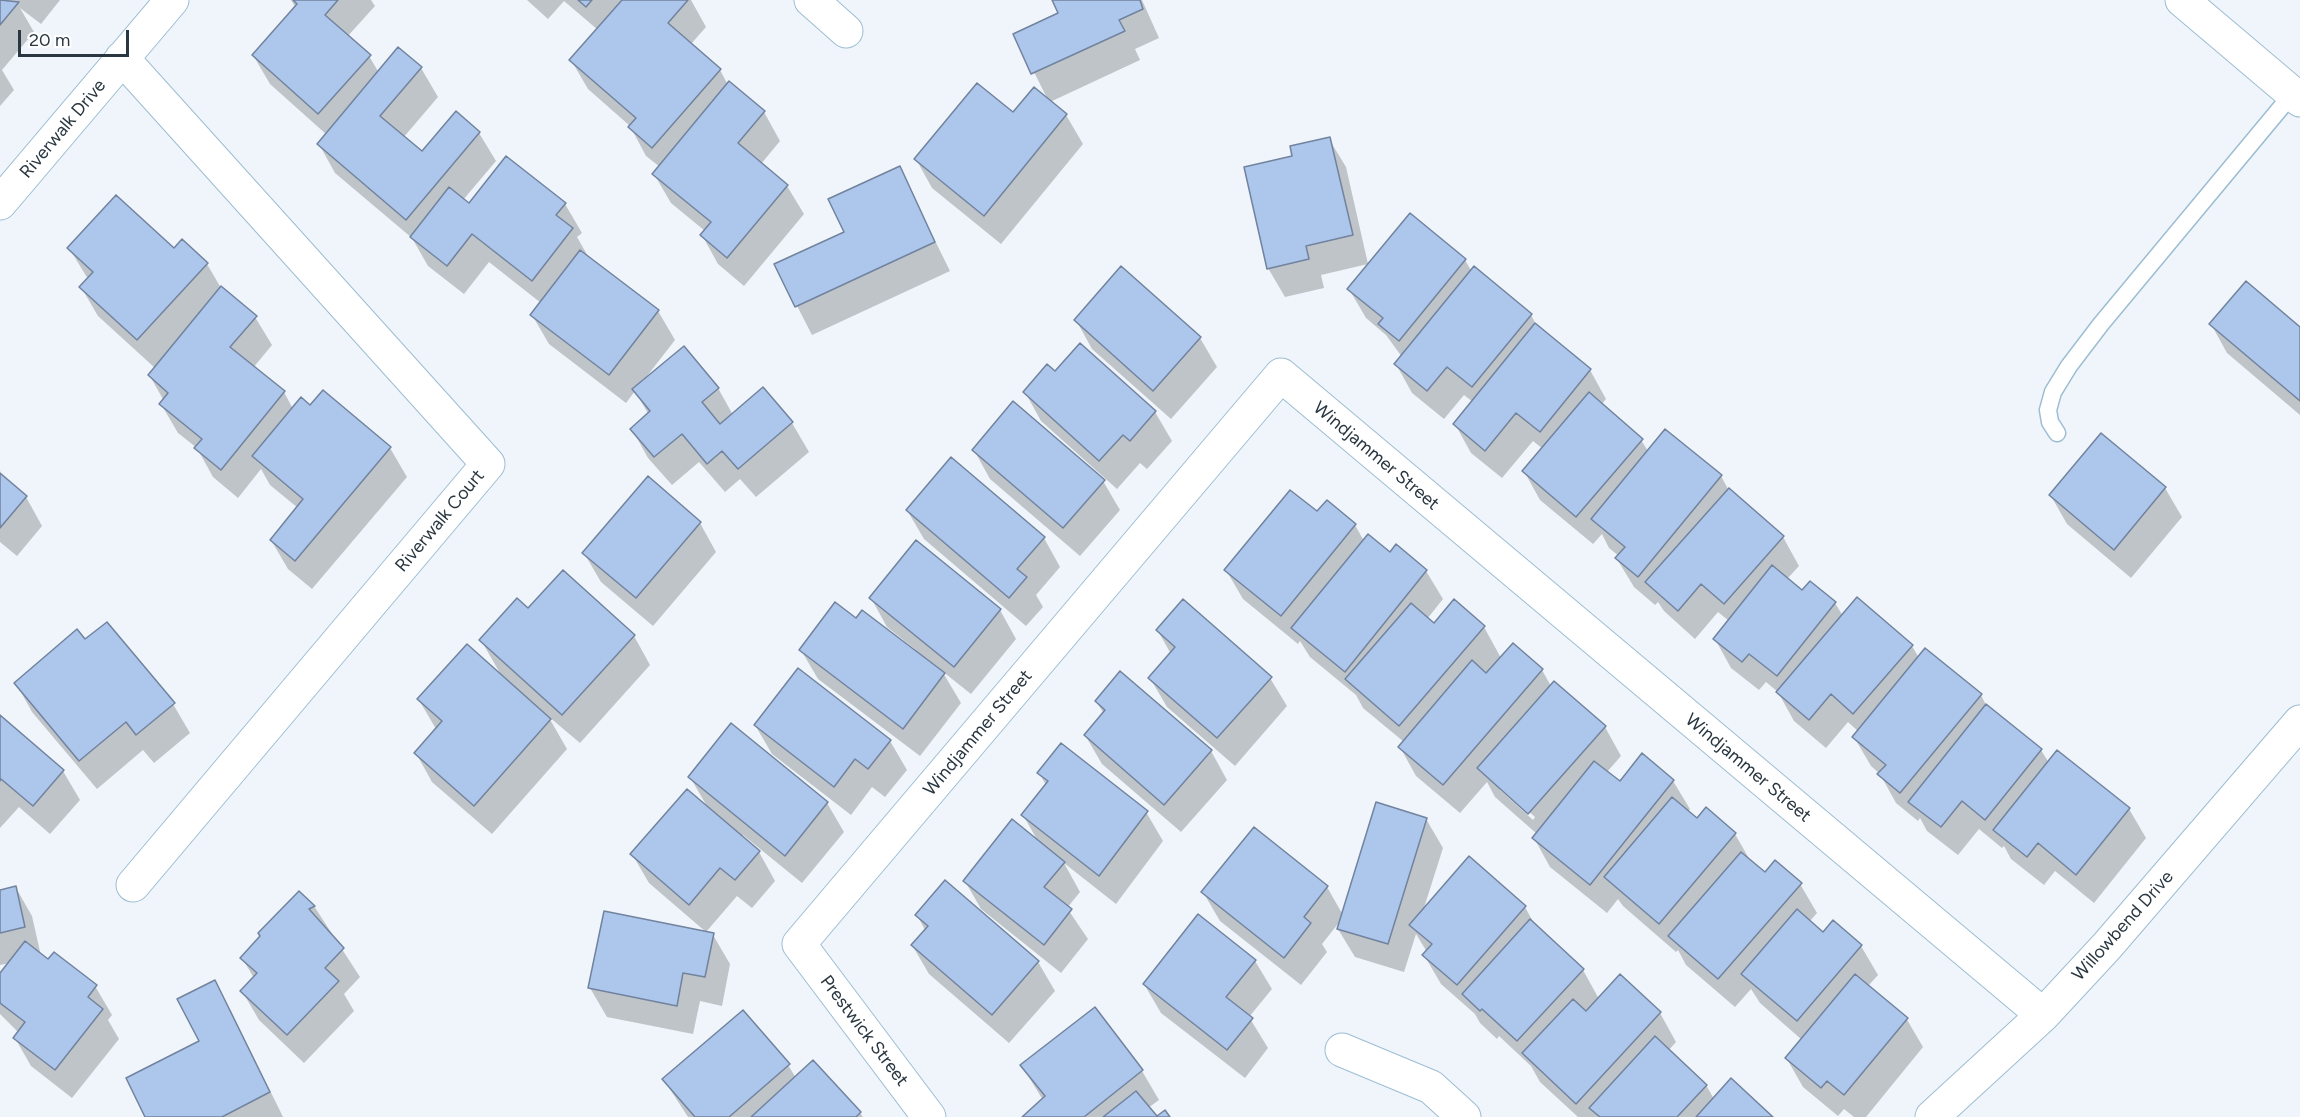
<!DOCTYPE html>
<html>
<head>
<meta charset="utf-8">
<style>
  body { margin:0 }
  #map { position:relative; width:2300px; height:1117px; overflow:hidden; background:#eff5fa; font-family:Figtree,sans-serif }
  canvas { display:block }
  .scale { position:absolute; left:18px; top:30px; width:111px; height:27px; box-sizing:border-box; border:3px solid #2a3740; border-top:0; padding-left:8px; font-size:18px; line-height:21px; white-space:nowrap; color:#2a3740; -webkit-text-stroke:4px #fff; paint-order:stroke }
</style>
</head>
<body>
<div id="map">
<canvas width="2300" height="1117"></canvas>
<div class="scale">20 m</div>
</div>
<script>
const ctx = document.querySelector('canvas').getContext('2d');
ctx.lineJoin = 'round';
function fill(path, color) { ctx.fillStyle = color; ctx.fill(path, 'evenodd'); }
const shape = rows => new Path2D(rows.map(r => 'M' + r).join(''));
function strokePath(path, color, width, dash) { ctx.strokeStyle = color; ctx.lineWidth = width; ctx.lineCap = dash ? 'butt' : 'round'; ctx.setLineDash(dash || []); ctx.stroke(path); }
function write(font, color, halo, rows, align = 'center') {
  ctx.font = font + ' Figtree,sans-serif'; ctx.lineWidth = 4.5; ctx.setLineDash([]); ctx.textBaseline = 'middle'; ctx.strokeStyle = halo; ctx.fillStyle = color; for (const [text, x, y, turn = 0] of rows) {
    ctx.save(); ctx.translate(x, y); ctx.rotate((+turn || 0) * Math.PI / 180); ctx.textAlign = isNaN(turn) ? turn : align; if (halo) ctx.strokeText(text, 0, 0); ctx.fillText(text, 0, 0); ctx.restore();
  }
}
fill(shape([
  [0,0,60,0,41,24,20,8,34,32,2,70,14,90,0,106],
  [291,0,371,0,375,6,347,37,369,56,379,73,399,49,421,68,438,97,403,138,422,153,479,133,496,161,463,200,470,205,565,204,582,233,577,237,589,258,658,311,675,340,644,380,718,388,733,415,763,389,792,423,809,452,756,497,740,479,725,492,699,462,672,485,648,458,632,429,649,415,635,391,626,403,549,344,532,315,541,303,489,262,464,294,428,266,412,238,335,173,319,144,327,135,270,84,253,55,296,8],
  [527,0,691,0,706,27,691,44,720,70,728,85,764,112,780,141,761,164,787,186,804,214,744,286,718,264,702,235,705,231,671,203,654,174,660,167,646,156,630,126,588,89,571,60,598,30,564,1,548,19],
  [1054,0,1142,0,1159,38,1135,49,1140,60,1050,102,1066,115,1083,144,1001,244,932,188,916,159,1048,100,1015,34,1060,14],
  [1329,139,1346,167,1368,264,1321,275,1324,288,1285,297,1268,268,1294,157],
  [899,168,950,271,812,335,776,265,846,232],
  [69,248,174,250,207,264,221,288,255,317,272,345,253,368,284,392,293,409,310,407,390,448,407,477,312,589,288,569,271,540,298,508,270,485,261,469,238,498,213,477,197,448,178,433,161,404,164,401,150,376,155,368,98,316,81,287,88,279],
  [1465,260,1472,272,1474,268,1531,315,1538,328,1590,370,1606,399,1601,405,1641,440,1648,451,1665,431,1721,476,1728,489,1783,537,1799,566,1787,579,1802,592,1835,603,1843,616,1912,646,1919,658,1981,695,1987,707,2041,750,2049,763,2129,809,2146,838,2094,903,2055,871,2044,885,2011,859,2004,846,2002,848,1979,829,1958,855,1927,831,1920,818,1918,821,1896,803,1880,774,1871,766,1854,737,1859,732,1848,722,1826,748,1794,721,1778,692,1766,682,1759,690,1731,668,1715,639,1729,621,1718,612,1695,639,1664,611,1658,602,1655,605,1634,587,1617,559,1619,556,1609,548,1602,534,1593,544,1540,500,1524,471,1543,449,1533,441,1502,478,1471,453,1455,424,1473,402,1464,395,1444,419,1412,393,1396,364,1402,357,1386,335,1366,318,1349,289],
  [1076,320,1200,338,1217,367,1171,419,1092,349],
  [2211,324,2300,329,2300,415,2227,353],
  [1080,345,1155,412,1172,441,1147,469,1140,463,1117,489,1041,421,1025,392,1055,373],
  [974,450,1103,481,1120,510,1080,556,990,479],
  [0,470,1,476,26,497,42,526,17,556,0,542],
  [2165,488,2182,517,2131,578,2067,524,2051,496],
  [907,510,1044,538,1060,567,1036,595,1043,607,1026,626,924,539],
  [1317,513,1355,525,1364,541,1426,571,1443,599,1427,619,1434,625,1484,627,1501,658,1513,645,1542,670,1551,686,1605,727,1621,756,1607,772,1620,783,1673,781,1690,809,1688,812,1697,820,1735,834,1751,862,1765,875,1800,884,1817,913,1809,922,1823,934,1861,946,1878,975,1868,986,1906,1018,1923,1047,1866,1117,1854,1117,1844,1109,1838,1116,1803,1087,1787,1059,1802,1040,1760,1003,1751,989,1735,1007,1686,965,1678,950,1676,952,1623,906,1618,899,1607,913,1550,867,1534,838,1537,834,1495,797,1487,782,1460,813,1416,776,1400,747,1404,742,1363,708,1356,695,1310,657,1300,641,1298,644,1243,599,1226,570],
  [1500,786,1535,817,1533,820,1500,790],
  [700,523,716,552,653,626,601,582,584,553],
  [871,598,1000,610,1016,639,971,694,942,671,961,703,920,756,818,679,801,650,857,620,914,652,916,650,887,627],
  [528,610,634,636,650,665,580,743,548,716,567,749,492,834,432,782,416,753,436,729,419,700,501,675,481,640],
  [1158,631,1270,678,1287,706,1235,766,1167,707,1150,678,1171,654],
  [85,642,173,704,190,733,154,763,143,750,97,789,32,712,16,683],
  [1096,701,1211,751,1227,780,1181,832,1102,764,1085,735,1104,714],
  [0,717,63,771,80,800,50,834,19,807,0,828],
  [732,725,827,803,844,832,802,883,743,835,741,837,759,852,775,881,752,908,737,896,706,932,649,883,632,854,708,808,690,777],
  [755,725,890,741,907,770,885,797,872,787,851,815,772,754],
  [1039,773,1146,812,1163,841,1116,904,1064,863,1080,892,1067,908,1088,939,1061,973,981,909,965,881,1039,843,1023,815,1046,785],
  [1426,819,1443,848,1423,911,1525,907,1536,927,1583,970,1599,999,1660,1013,1676,1042,1668,1051,1706,1085,1714,1099,1771,1117,1578,1117,1540,1082,1531,1066,1499,1036,1497,1039,1480,1023,1475,1014,1441,984,1424,955,1427,952,1416,934,1404,972,1355,957,1338,929,1341,920,1322,944,1327,952,1301,985,1220,921,1203,892,1254,829,1327,887,1343,915],
  [945,882,1038,962,1055,991,1009,1043,929,974,912,945,925,930,917,915],
  [16,888,32,916,41,956,95,986,112,1015,108,1020,119,1039,72,1098,31,1066,15,1038,19,1033,0,1014,0,975,10,963,0,965,0,891],
  [314,906,360,977,344,994,354,1011,304,1063,259,1020,242,991,254,978,242,958,262,937,260,934],
  [713,935,730,964,722,1006,700,1001,693,1034,607,1017,590,988],
  [1255,961,1272,989,1249,1017,1268,1048,1245,1078,1161,1013,1144,984],
  [214,982,231,1011,283,1117,146,1117,201,1041],
  [1094,1010,1142,1071,1159,1100,1148,1108,1155,1117,1024,1117,1043,1100,1022,1066],
  [788,1065,796,1078,860,1113,863,1117,688,1117,664,1080]
]), '#0003');
const building = shape([
  [0,0,19,2,0,25,0,0],
  [293,0,338,0,325,15,371,55,318,114,252,55,297,4,293,0],
  [578,0,592,0,586,7,578,0],
  [622,0,688,0,668,23,721,69,652,148,628,127,636,118,569,60,622,0],
  [1052,0,1140,0,1143,9,1119,20,1125,31,1031,74,1013,34,1058,13,1052,0],
  [398,47,422,67,380,116,422,151,456,111,480,132,406,220,317,144,398,47],
  [729,81,765,111,738,143,788,185,727,258,700,235,711,222,652,174,729,81],
  [977,83,1013,112,1034,87,1067,114,984,216,914,159,977,83],
  [1330,137,1353,235,1306,246,1309,259,1267,269,1244,167,1292,156,1290,146,1330,137],
  [506,156,566,203,556,215,573,228,532,281,472,234,447,266,410,237,449,187,469,203,506,156],
  [900,166,935,242,795,307,774,264,844,232,828,199,900,166],
  [116,195,174,248,182,239,208,263,137,340,79,287,93,272,67,248,116,195],
  [1410,213,1466,259,1399,341,1378,324,1383,318,1347,289,1410,213],
  [580,250,659,310,609,375,530,315,580,250],
  [1121,266,1201,337,1153,391,1074,320,1121,266],
  [1474,266,1532,314,1472,387,1447,367,1427,391,1394,364,1474,266],
  [2246,281,2300,327,2300,401,2209,324,2246,281],
  [221,286,257,316,230,347,285,391,221,470,194,448,202,439,159,404,168,393,148,375,221,286],
  [1535,323,1591,369,1540,432,1516,413,1485,451,1453,424,1535,323],
  [1080,343,1156,411,1130,441,1123,435,1099,461,1023,392,1047,364,1055,371,1080,343],
  [684,346,719,388,702,402,720,424,763,387,793,422,738,469,722,451,707,464,682,434,654,457,630,429,650,411,632,389,684,346],
  [323,390,391,447,295,561,270,540,303,499,252,456,301,397,310,405,323,390],
  [1589,392,1643,439,1576,517,1522,471,1589,392],
  [1013,401,1105,480,1063,528,972,450,1013,401],
  [1665,429,1722,475,1638,577,1615,558,1625,547,1591,519,1665,429],
  [2101,433,2166,487,2114,550,2049,495,2101,433],
  [951,457,1045,537,1017,569,1027,577,1009,598,906,510,951,457],
  [0,473,27,496,0,528,0,473],
  [648,476,701,522,636,598,582,553,648,476],
  [1729,488,1784,536,1724,604,1701,584,1678,611,1645,582,1729,488],
  [1290,490,1317,511,1327,500,1356,524,1281,616,1224,570,1290,490],
  [1368,534,1390,552,1396,544,1427,570,1345,672,1291,628,1368,534],
  [916,540,1001,609,954,667,869,598,916,540],
  [1772,565,1802,590,1810,581,1836,602,1777,676,1749,654,1742,662,1713,639,1772,565],
  [563,570,635,635,562,715,479,640,517,598,528,608,563,570],
  [1857,597,1913,645,1853,714,1831,694,1809,720,1776,692,1857,597],
  [1183,599,1272,677,1217,738,1148,678,1175,647,1156,630,1183,599],
  [1454,599,1485,626,1399,726,1345,679,1411,603,1434,623,1454,599],
  [835,602,856,618,862,610,945,673,903,729,799,650,835,602],
  [107,622,175,703,136,735,126,722,79,761,14,683,77,629,85,639,107,622],
  [1513,643,1543,669,1443,785,1398,747,1472,660,1486,673,1513,643],
  [467,644,551,719,474,806,414,753,442,721,417,699,467,644],
  [1925,648,1982,694,1900,793,1877,774,1886,765,1852,737,1925,648],
  [798,668,891,740,868,769,855,759,834,787,754,725,798,668],
  [1120,671,1212,750,1164,805,1084,735,1105,710,1095,701,1120,671],
  [1554,681,1606,726,1528,814,1477,768,1554,681],
  [1986,704,2042,749,1985,820,1962,801,1941,827,1908,802,1986,704],
  [0,715,64,770,33,806,1,779,0,781,0,715],
  [731,723,828,802,785,856,688,777,731,723],
  [1061,743,1148,811,1099,876,1021,815,1048,781,1037,773,1061,743],
  [2057,750,2130,808,2076,875,2038,843,2027,857,1993,830,2057,750],
  [1642,753,1674,780,1590,885,1532,838,1594,761,1620,781,1642,753],
  [687,789,760,851,735,880,720,868,689,905,630,854,687,789],
  [1672,797,1697,818,1706,807,1736,833,1659,924,1604,877,1672,797],
  [1376,802,1427,818,1388,944,1337,929,1376,802],
  [1012,819,1065,862,1044,887,1072,909,1044,945,963,881,1012,819],
  [1254,827,1328,886,1304,917,1311,923,1284,958,1201,892,1254,827],
  [1741,852,1765,872,1775,860,1802,883,1718,979,1668,936,1741,852],
  [1469,856,1526,906,1457,985,1422,955,1432,944,1409,925,1469,856],
  [945,880,1039,961,992,1015,911,945,928,926,915,915,945,880],
  [16,886,25,927,0,933,0,890,16,886],
  [299,891,315,906,309,909,344,948,325,968,339,981,287,1035,240,991,257,973,240,958,260,936,258,933,299,891],
  [1797,909,1823,932,1833,920,1862,945,1797,1021,1741,974,1797,909],
  [604,911,714,933,705,977,683,973,677,1006,588,988,604,911],
  [1198,914,1256,960,1226,997,1253,1018,1227,1050,1143,984,1198,914],
  [1530,919,1584,969,1517,1041,1482,1009,1480,1011,1462,994,1530,919],
  [25,941,48,959,54,952,97,985,88,997,103,1009,55,1070,13,1038,25,1022,0,1003,0,973,25,941],
  [1620,974,1661,1012,1576,1104,1522,1053,1573,999,1586,1011,1620,974],
  [1855,974,1908,1018,1844,1095,1827,1081,1821,1088,1785,1058,1855,974],
  [215,980,270,1092,222,1117,145,1117,126,1078,199,1041,177,999,215,980],
  [1095,1007,1143,1070,1084,1117,1022,1117,1045,1096,1020,1065,1095,1007],
  [743,1010,790,1064,729,1117,695,1117,662,1079,743,1010],
  [1655,1036,1707,1085,1677,1117,1600,1117,1589,1108,1655,1036],
  [813,1060,861,1112,856,1117,751,1117,813,1060],
  [1731,1078,1773,1117,1696,1117,1731,1078],
  [1136,1091,1157,1116,1165,1110,1170,1117,1103,1117,1136,1091]
]);
fill(building, '#adc6ec');
strokePath(building, '#71839e', 1.5);
const lane = shape([
  [2057,433,2050,422,2048,410,2053,392,2069,366,2101,324,2293,93]
]);
const street = shape([
  [811,0,846,31],
  [122,58,488,464,133,885],
  [0,203,172,0],
  [1342,1050,1431,1087,1464,1117],
  [929,1117,799,944,1281,375,2043,1015],
  [1932,1117,2043,1015,2107,946,2300,722]
]);
const secondary = shape([
  [2182,0,2300,100]
]);
strokePath(lane, '#9dbdd3', 19);
strokePath(street, '#9dbdd3', 35);
strokePath(secondary, '#9dbdd3', 35);
strokePath(lane, '#fff', 16);
strokePath(street, '#fff', 33);
strokePath(secondary, '#fff', 33);
write('18px', '#2a3740', '#fff', [
  ["Riverwalk Drive",63,129,-50],
  ["Windjammer Street",1376,456,40],
  ["Riverwalk Court",440,521,-50],
  ["Windjammer Street",978,733,-50],
  ["Windjammer Street",1748,768,40],
  ["Willowbend Drive",2123,926,-48],
  ["Prestwick Street",864,1031,53]
]);
</script>
</body>
</html>
